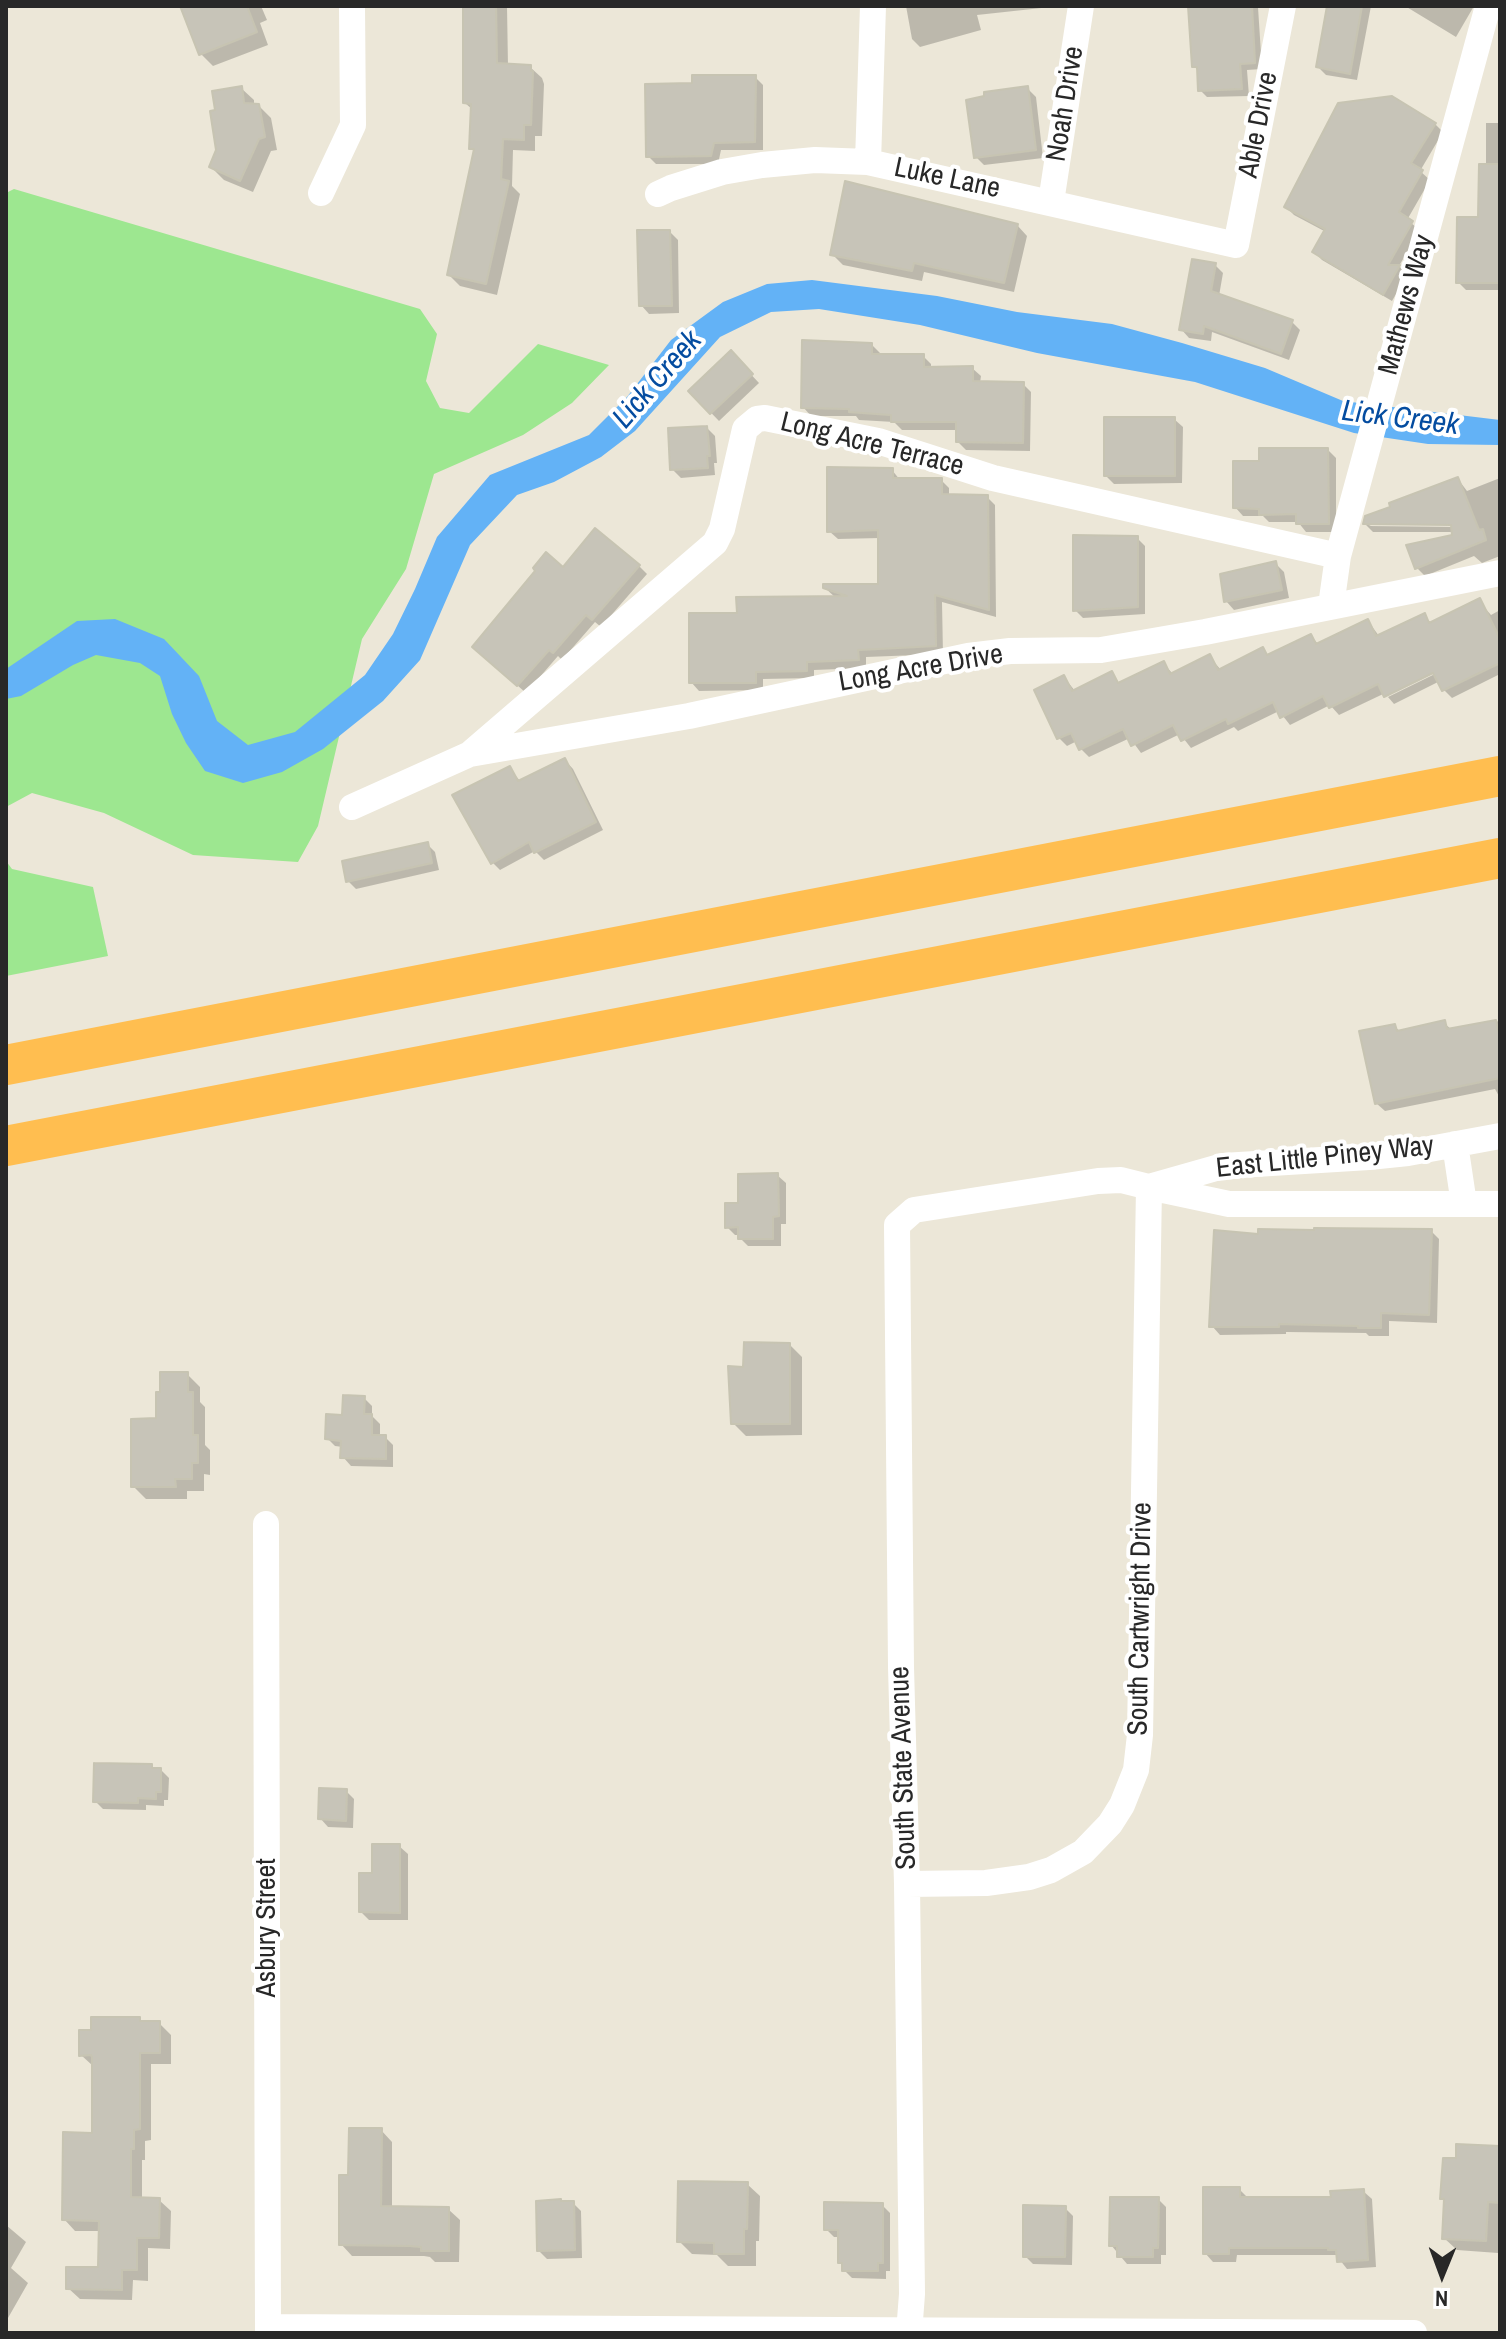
<!DOCTYPE html>
<html>
<head>
<meta charset="utf-8">
<style>
  body { margin:0 }
  #map { position:relative; width:1506px; height:2339px; overflow:hidden; background:#ece7d8; font-family:"Archivo Narrow",sans-serif }
  canvas { display:block }
  .frame { position:absolute; inset:0; border:8px solid #282828; pointer-events:none }
  .north { position:absolute; left:1402px; top:2235px; width:80px; height:80px; -webkit-text-stroke:6px #fff; paint-order:stroke; rotate:181deg; font-size:22px; font-weight:700; line-height:32px; text-align:center; color:#282828 }
  .north::after { content:''; display:block; margin:auto; width:28px; height:36px; background:#282828; clip-path:polygon(50% 0,100% 100%,50% 72%,0 100%) }
</style>
</head>
<body>
<div id="map">
<canvas width="1506" height="2339"></canvas>
<div class="frame"></div>
<div class="north">N</div>
</div>
<script>
const ctx = document.querySelector('canvas').getContext('2d');
ctx.lineJoin = 'round';
function fill(path, color) { ctx.fillStyle = color; ctx.fill(path, 'evenodd'); }
const shape = rows => new Path2D(rows.map(r => 'M' + r).join(''));
function strokePath(path, color, width, dash) { ctx.strokeStyle = color; ctx.lineWidth = width; ctx.lineCap = dash ? 'butt' : 'round'; ctx.setLineDash(dash || []); ctx.stroke(path); }
function write(font, color, halo, rows, align = 'center') {
  ctx.font = font + ' "Archivo Narrow",sans-serif'; ctx.lineWidth = 8; ctx.setLineDash([]); ctx.textBaseline = 'middle'; ctx.strokeStyle = halo; ctx.fillStyle = color; for (const [text, x, y, turn = 0] of rows) {
    ctx.save(); ctx.translate(x, y); ctx.rotate((+turn || 0) * Math.PI / 180); ctx.textAlign = isNaN(turn) ? turn : align; if (halo) ctx.strokeText(text, 0, 0); ctx.fillText(text, 0, 0); ctx.restore();
  }
}
fill(shape([
  [14,189,420,309,437,334,426,381,440,408,469,413,538,344,609,365,572,403,523,435,434,474,406,569,362,639,318,826,298,862,193,855,104,813,32,793,6,807,6,193],
  [6,861,12,869,93,887,108,956,6,976]
]), '#9de790');
fill(shape([
  [812,280,937,296,1017,312,1112,324,1182,343,1265,368,1343,401,1500,420,1500,445,1428,444,1354,433,1195,382,1037,353,920,325,819,309,771,312,720,337,635,431,601,457,554,482,517,495,470,545,420,660,383,701,323,749,282,772,243,783,205,771,186,743,172,714,160,676,140,663,96,655,73,665,21,696,6,699,6,669,77,621,115,619,164,639,199,676,217,721,248,745,295,732,365,675,393,634,415,589,437,537,490,475,589,435,627,397,671,340,723,302,767,284]
]), '#63b2f6');
fill(shape([
  [182,6,261,6,267,20,260,23,268,45,213,66,201,54],
  [462,6,507,6,508,66,530,67,542,78,544,84,542,136,535,136,535,151,513,150,512,186,520,194,497,295,460,286,449,275,475,153,471,148,473,110,465,103,465,24,462,22],
  [746,6,821,6,821,8],
  [906,6,1060,6,977,15,981,30,920,47,912,39],
  [1190,6,1258,7,1262,69,1247,70,1249,96,1207,97,1200,90,1199,72,1194,66],
  [1329,6,1371,6,1357,80,1326,75,1318,67],
  [1405,6,1474,6,1456,37],
  [755,77,763,85,763,150,721,150,718,164,656,164,648,156,694,85],
  [241,88,254,100,254,105,259,106,271,118,277,150,271,151,253,192,224,180,211,167,219,150,217,111],
  [1027,88,1036,97,1043,158,984,165,976,157],
  [1486,123,1500,123,1500,290,1466,290,1458,282,1480,219,1486,166],
  [1435,124,1443,132,1420,171,1430,180,1407,220,1420,230,1399,266,1407,275,1392,301,1322,260,1314,252,1326,232,1294,215,1286,207],
  [1017,225,1027,236,1014,292,924,272,922,281,843,265,832,254],
  [670,232,678,240,679,313,649,314,641,305],
  [1215,265,1223,273,1219,296,1292,322,1300,330,1289,360,1212,332,1211,341,1189,338,1181,329],
  [872,345,880,353,880,356,923,356,931,364,931,369,972,368,981,376,980,383,1023,384,1031,392,1030,451,966,450,958,442,958,430,902,430,894,422,859,420,856,416,811,416,803,407],
  [731,353,759,383,719,421,690,391],
  [1174,419,1183,427,1182,483,1114,484,1106,476],
  [707,428,715,436,717,463,714,463,715,475,681,478,672,469],
  [1328,450,1336,458,1336,532,1306,532,1298,522,1269,522,1263,516,1243,516,1235,507,1261,464],
  [892,470,900,480,941,480,949,488,949,496,987,497,995,505,996,617,942,602,943,654,866,657,866,668,814,670,814,678,763,679,763,690,699,691,691,682,739,614,836,598,825,588,880,586,880,538,838,539,829,531],
  [1500,478,1500,556,1482,563,1474,556,1425,576,1417,568,1455,537,1454,532,1373,532,1365,524,1458,479,1467,491],
  [1377,522,1461,523,1461,527,1369,526],
  [1137,538,1145,546,1145,614,1083,618,1075,610],
  [1275,563,1284,572,1289,598,1234,610,1226,601],
  [639,566,647,574,601,627,595,622,562,660,558,656,526,693,483,655,564,570],
  [1479,601,1491,615,1500,610,1500,679,1498,675,1452,698,1444,690,1440,681,1394,704,1388,697,1443,670,1442,666,1339,715,1330,705,1290,725,1279,711,1238,731,1234,727,1191,748,1180,734,1141,753,1130,738,1089,757,1081,749,1077,741,1067,746,1059,738,1064,677,1075,691,1111,673,1120,684,1163,663,1173,674,1209,656,1221,670,1262,649,1269,656,1311,636,1319,645,1368,621,1379,636,1424,615,1432,624],
  [565,760,573,769,603,830,544,860,535,851,500,870,492,862,510,769,521,782],
  [427,844,435,852,439,870,356,889,348,881],
  [1500,1021,1500,1098,1495,1089,1385,1111,1376,1103,1394,1026,1401,1032,1444,1023,1452,1030],
  [777,1175,786,1183,786,1224,781,1224,781,1246,748,1246,740,1238,740,1235,735,1235,727,1227,740,1205],
  [1431,1231,1439,1239,1437,1323,1389,1321,1389,1336,1369,1336,1366,1333,1286,1332,1286,1334,1220,1335,1212,1326,1260,1236],
  [790,1345,802,1357,802,1435,746,1436,733,1423,745,1369],
  [187,1374,200,1387,200,1402,205,1407,205,1445,210,1450,210,1475,204,1474,204,1491,187,1491,187,1499,146,1499,133,1486,158,1420],
  [364,1398,372,1406,372,1416,380,1424,380,1437,385,1437,393,1445,393,1467,351,1466,343,1457,343,1447,335,1446,327,1438],
  [151,1766,155,1770,161,1770,169,1778,168,1800,164,1800,164,1806,146,1805,146,1810,103,1809,95,1801],
  [346,1791,354,1799,353,1828,328,1827,320,1818],
  [399,1846,408,1854,408,1920,369,1920,361,1912,374,1875],
  [139,2019,143,2023,159,2023,171,2035,171,2064,151,2064,151,2140,145,2141,145,2160,142,2160,142,2199,159,2200,171,2211,170,2249,148,2248,148,2281,133,2280,132,2300,80,2299,68,2288,100,2269,101,2231,75,2231,64,2219,94,2135,93,2066,81,2055,93,2032],
  [381,2130,392,2142,392,2209,448,2209,460,2220,459,2262,435,2262,430,2257,424,2256,352,2256,341,2244,350,2177],
  [1500,2148,1498,2253,1457,2250,1444,2238,1446,2202,1443,2198,1458,2160],
  [747,2184,760,2196,759,2241,756,2241,756,2266,728,2266,717,2255,692,2254,679,2241],
  [1239,2189,1247,2197,1333,2199,1363,2191,1372,2199,1376,2267,1347,2269,1336,2255,1237,2255,1236,2262,1213,2262,1205,2253],
  [1158,2199,1166,2207,1166,2255,1161,2255,1161,2264,1127,2264,1111,2245],
  [573,2203,581,2211,582,2258,547,2259,539,2251],
  [882,2205,890,2213,890,2271,886,2271,886,2279,852,2278,844,2270,844,2266,840,2262,840,2237,834,2237,826,2229],
  [1065,2208,1073,2216,1072,2265,1033,2264,1025,2256],
  [6,2225,26,2242,11,2268,28,2283,8,2318,6,2317]
]), '#0003');
const building = shape([
  [180,6,247,6,257,32,199,55,180,6],
  [463,6,496,6,497,63,531,65,531,71,533,71,531,125,524,125,524,140,503,139,501,179,509,181,486,284,447,275,474,149,469,149,471,104,463,103,463,6],
  [1188,6,1252,6,1255,63,1240,64,1242,89,1198,91,1197,67,1192,67,1188,6],
  [1327,6,1362,6,1350,74,1316,67,1327,6],
  [692,75,756,75,755,142,714,143,711,156,646,157,645,84,692,83,692,75],
  [242,86,244,103,259,104,265,137,259,139,240,181,209,167,216,150,210,111,215,110,212,91,242,86],
  [1028,86,1036,150,974,158,966,100,984,96,984,92,1028,86],
  [1392,96,1436,123,1411,163,1423,170,1399,212,1413,221,1388,265,1400,265,1383,295,1312,252,1325,229,1284,207,1338,103,1392,96],
  [1479,164,1500,164,1500,283,1456,283,1457,217,1478,217,1479,164],
  [845,181,1018,224,1004,283,914,263,912,271,830,255,845,181],
  [637,230,670,230,672,306,639,306,637,230],
  [1192,259,1216,263,1211,291,1293,320,1281,354,1204,326,1203,334,1179,330,1192,259],
  [802,340,872,343,872,354,924,354,924,367,973,366,973,381,1024,382,1023,443,956,442,956,422,891,422,891,415,849,412,849,409,801,408,802,340],
  [731,350,753,374,710,414,688,391,731,350],
  [1104,417,1175,417,1175,476,1104,476,1104,417],
  [707,426,710,456,707,456,708,468,670,470,668,428,707,426],
  [1259,448,1328,448,1329,524,1296,524,1296,514,1259,515,1259,509,1233,508,1233,461,1259,461,1259,448],
  [827,467,893,468,893,478,942,478,942,494,988,495,989,610,935,595,936,646,858,650,859,660,807,662,807,671,756,672,756,683,689,683,689,613,737,613,736,597,847,596,823,588,823,584,878,584,878,530,827,532,827,467],
  [1458,477,1479,530,1483,529,1486,540,1415,569,1406,545,1452,535,1451,525,1363,524,1365,516,1390,507,1389,503,1458,477],
  [595,528,640,565,592,620,586,615,553,653,549,650,517,686,472,647,535,571,533,568,546,552,563,567,595,528],
  [1073,535,1138,536,1138,607,1073,611,1073,535],
  [1276,561,1282,590,1224,602,1220,574,1276,561],
  [1480,598,1500,639,1500,663,1442,691,1433,673,1384,697,1378,684,1329,708,1323,696,1280,718,1273,702,1228,724,1226,719,1181,741,1173,725,1131,746,1123,729,1079,750,1071,733,1057,739,1034,690,1064,675,1072,691,1112,671,1118,683,1164,661,1170,674,1210,654,1218,670,1263,647,1267,655,1311,634,1316,644,1368,619,1376,636,1425,613,1429,623,1480,598],
  [565,758,596,822,534,853,529,842,491,864,452,795,510,766,518,781,565,758],
  [428,842,432,863,346,882,342,861,428,842],
  [1445,1020,1447,1029,1496,1020,1500,1038,1500,1078,1375,1104,1359,1031,1395,1024,1397,1031,1445,1020],
  [778,1173,779,1216,773,1217,773,1239,738,1239,738,1227,725,1228,725,1203,738,1203,738,1174,778,1173],
  [1314,1228,1432,1229,1429,1315,1381,1313,1381,1328,1358,1328,1358,1326,1279,1324,1279,1327,1209,1327,1214,1230,1258,1234,1258,1229,1314,1230,1314,1228],
  [744,1342,790,1343,790,1424,731,1424,728,1366,743,1367,744,1342],
  [160,1372,188,1372,188,1392,193,1392,193,1435,198,1435,198,1463,192,1463,192,1479,175,1479,176,1487,131,1487,131,1419,156,1418,156,1392,160,1392,160,1372],
  [343,1395,365,1396,364,1414,372,1414,372,1435,386,1435,386,1459,340,1458,341,1441,325,1439,326,1414,342,1415,343,1395],
  [94,1763,152,1764,152,1768,161,1768,161,1792,156,1792,156,1799,138,1798,138,1803,93,1802,94,1763],
  [319,1788,347,1789,346,1821,318,1819,319,1788],
  [372,1844,400,1844,400,1913,359,1912,359,1873,372,1873,372,1844],
  [91,2017,140,2017,140,2021,160,2021,160,2053,140,2053,140,2129,134,2130,134,2149,131,2149,131,2197,160,2198,159,2238,137,2238,137,2270,122,2270,122,2290,66,2289,66,2267,98,2267,99,2221,62,2220,63,2132,92,2133,92,2057,91,2055,79,2056,79,2030,91,2030,91,2017],
  [349,2128,382,2128,381,2206,449,2207,449,2251,421,2251,421,2247,411,2246,339,2245,339,2175,348,2175,349,2128],
  [1456,2144,1500,2146,1500,2203,1488,2202,1486,2241,1442,2239,1444,2199,1440,2199,1443,2158,1456,2158,1456,2144],
  [678,2181,748,2182,747,2229,744,2229,744,2254,714,2254,714,2243,677,2242,678,2181],
  [1203,2187,1240,2187,1240,2197,1331,2197,1330,2191,1364,2189,1368,2260,1337,2262,1336,2250,1328,2250,1328,2248,1229,2248,1229,2254,1203,2254,1203,2187],
  [1110,2197,1159,2197,1158,2248,1153,2248,1153,2257,1117,2257,1117,2246,1109,2246,1110,2197],
  [561,2199,561,2201,574,2201,575,2250,537,2251,536,2201,561,2199],
  [824,2202,883,2203,883,2263,878,2263,878,2271,842,2271,842,2263,838,2263,838,2230,824,2230,824,2202],
  [1023,2205,1066,2206,1065,2257,1023,2257,1023,2205]
]);
fill(building, '#c7c4b8');
strokePath(building, '#c7c4b2', 2);
strokePath(shape([
  [868,162,873,6],
  [321,193,353,125,352,6],
  [658,194,671,188,722,172,762,165,815,160,868,162,1236,245,1283,6],
  [1051,202,1081,6],
  [1331,606,1338,556,1488,6],
  [472,752,715,543,722,529,745,429,757,419,765,418,878,441,993,478,1338,556],
  [352,807,470,754,689,716,968,656,1010,651,1101,650,1205,632,1500,573],
  [1455,1144,1464,1204],
  [266,1524,268,2333],
  [907,1884,986,1883,1029,1877,1051,1870,1083,1852,1110,1824,1122,1805,1136,1770,1140,1735,1149,1187,1229,1204,1500,1204],
  [268,2327,1414,2333],
  [909,2333,912,2294,907,1884,901,1667,897,1225,914,1210,1098,1181,1121,1180,1149,1187,1223,1166,1369,1157,1408,1153,1500,1136]
]), '#fff', 26);
strokePath(shape([
  [6,1065,1500,776],
  [6,1146,1500,858]
]), '#ffbe50', 40);
write('28px', '#282828', '#fff', [
  ["Noah Drive",1066,104,-81],
  ["Able Drive",1259,125,-79],
  ["Luke Lane",947,179,12],
  ["Mathews Way",1407,305,-75],
  ["Long Acre Terrace",872,445,14],
  ["Long Acre Drive",921,669,-10],
  ["East Little Piney Way",1325,1158,-6],
  ["South Cartwright Drive",1141,1619,-89],
  ["South State Avenue",904,1768,-92],
  ["Asbury Street",267,1928,-90]
]);
write('italic 30px', '#044ca0', '#fff', [
  ["Lick Creek",658,380,-49],
  ["Lick Creek",1400,419,7]
]);
</script>
</body>
</html>
